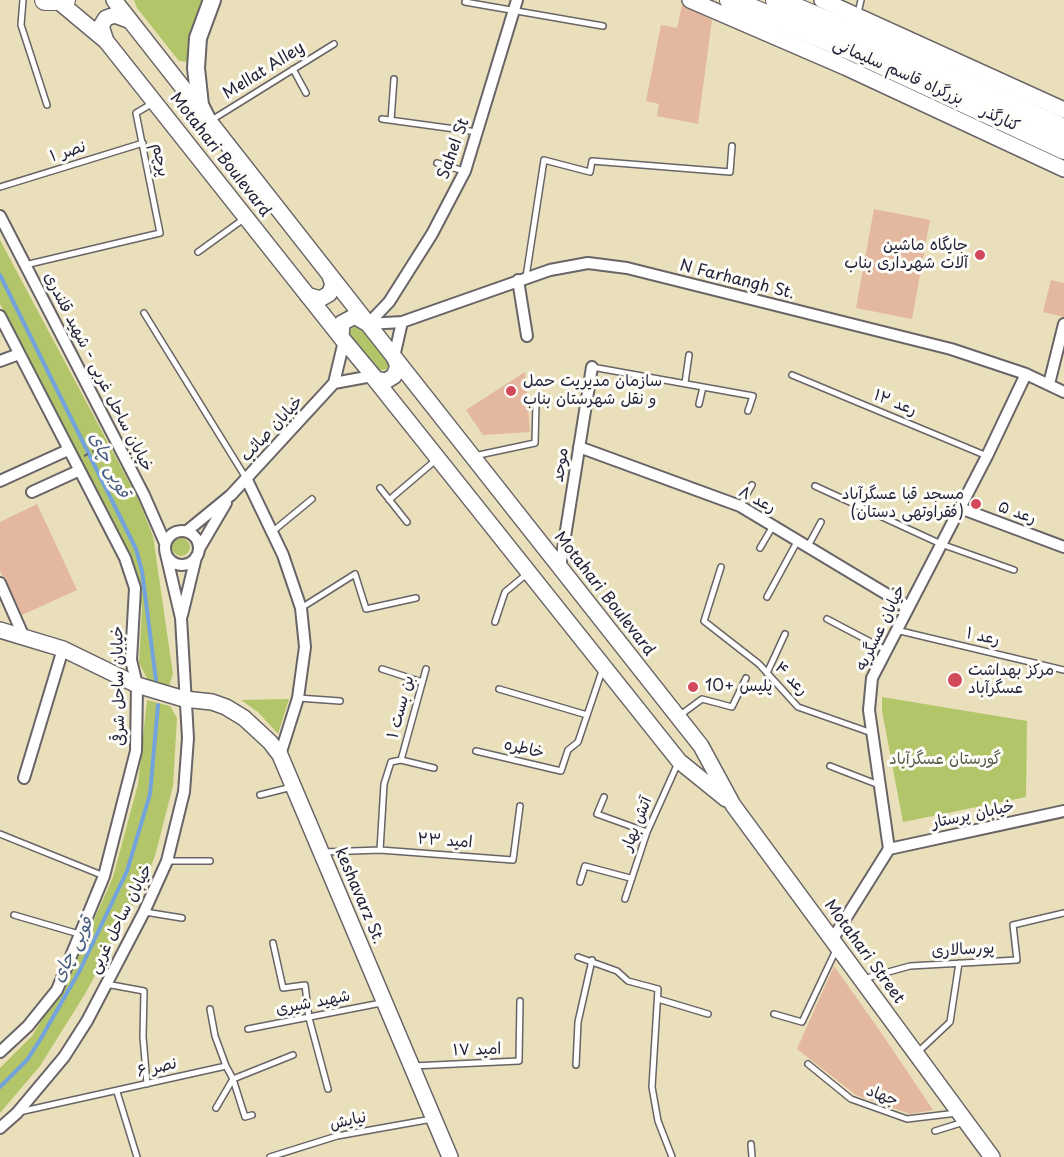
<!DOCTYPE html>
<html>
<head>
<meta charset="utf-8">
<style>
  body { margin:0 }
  canvas { display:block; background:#e9dfba }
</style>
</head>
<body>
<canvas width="1064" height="1157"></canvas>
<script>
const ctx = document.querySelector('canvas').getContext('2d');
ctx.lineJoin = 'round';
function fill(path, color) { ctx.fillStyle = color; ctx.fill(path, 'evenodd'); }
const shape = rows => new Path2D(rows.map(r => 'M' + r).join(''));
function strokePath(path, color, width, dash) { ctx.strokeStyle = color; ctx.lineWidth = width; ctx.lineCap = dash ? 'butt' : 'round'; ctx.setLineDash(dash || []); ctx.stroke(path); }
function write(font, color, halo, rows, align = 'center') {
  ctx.font = font + ' "Playpen Sans","Playpen Sans Arabic",sans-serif'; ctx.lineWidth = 6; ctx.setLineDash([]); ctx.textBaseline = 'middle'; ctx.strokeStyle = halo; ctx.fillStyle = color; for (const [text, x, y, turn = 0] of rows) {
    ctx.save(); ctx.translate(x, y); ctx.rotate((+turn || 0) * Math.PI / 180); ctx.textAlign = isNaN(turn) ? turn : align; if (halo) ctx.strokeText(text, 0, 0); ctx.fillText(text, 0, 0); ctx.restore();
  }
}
fill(shape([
  [134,0,206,0,188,62,179,61,137,8],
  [0,240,138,499,153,536,173,674,169,686,148,680,139,663,142,607,128,553,0,304],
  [356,325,360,326,385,356,389,364,387,369,378,371,350,337,350,330],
  '172 547a9 9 0 1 1 18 0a9 9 0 1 1-18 0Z',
  [882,697,1027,721,1026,797,903,822,882,711],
  [289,699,278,734,258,712,241,700],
  [147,700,170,706,177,718,173,786,155,856,143,887,85,994,40,1066,0,1113,0,1068,32,1036,72,969,113,877,138,784]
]), '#b3c569');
strokePath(shape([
  [0,275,136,549,142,571,156,680],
  [0,1087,27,1060,40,1040,80,970,127,871,150,794,158,705]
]), '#72a3dc', 4);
fill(shape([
  [682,5,712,20,698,124,657,116,659,104,646,101,661,25,677,28],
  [874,209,930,220,912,319,856,308],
  [1051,280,1064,283,1064,317,1043,312],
  [525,372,530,432,483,435,466,410],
  [37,504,77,590,22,615,0,571,0,522],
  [834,966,880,1031,933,1110,910,1114,856,1095,797,1049]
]), '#e3b89e');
const lane = shape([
  [23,0,21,25,47,105],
  [465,2,603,26],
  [858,13,861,0],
  [293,69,306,93],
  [382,119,477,132],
  [391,120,394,79],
  [210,121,334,44],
  [437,163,464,171],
  [0,187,143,143],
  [198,252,245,218],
  [25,265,160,233,136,113,153,103],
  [526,277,544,160,590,172,592,161,730,172,732,146],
  [144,313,246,478],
  [592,367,753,396,748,411],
  [792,375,987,456],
  [685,383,689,355],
  [699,404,703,387],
  [474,456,535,443,536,403],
  [815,486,941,544,1014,570],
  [380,488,407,522],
  [389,500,437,459],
  [740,506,752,485],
  [272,532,312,499],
  [808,546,821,522],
  [760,548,773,526],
  [721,567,704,621,759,664,798,707,872,733],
  [767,597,798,540],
  [301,608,355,574,366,609,416,598],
  [827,619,886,650],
  [495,622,505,592,528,573],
  [896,630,1064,670],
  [382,669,422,682],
  [767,673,785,634],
  [499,689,587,715],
  [298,698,340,701],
  [679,716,702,699,732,707,746,678],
  [476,751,561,771,568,750,578,742,603,668],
  [401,760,434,768],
  [830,766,879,785],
  [260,795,292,787],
  [604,797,597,814,647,832],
  [0,834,104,876],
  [380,850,384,784,391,762,401,760,426,669],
  [323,852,380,850,513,860,520,806],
  [167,861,210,861],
  [580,882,585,866,630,878],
  [625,899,647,832,678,763],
  [145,912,182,918],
  [14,915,79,934],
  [273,943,283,988,305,985,309,1018,328,1089],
  [578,957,617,971,628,981,658,989,652,1087,658,1121,672,1157],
  [863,979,910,966,1017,960,1013,925,1064,913],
  [106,984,144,991,143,1037,147,1084],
  [658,999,708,1014],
  [210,1009,215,1036,226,1066],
  [774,1014,802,1022,836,950],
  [248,1029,381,1003],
  [918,1052,950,1022,959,963],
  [808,1064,851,1099,907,1119,957,1113],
  [576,1065,578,1022,592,960],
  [413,1066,519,1061,520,1001],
  [233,1079,245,1117,252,1115],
  [117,1092,137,1157],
  [216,1108,233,1079],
  [19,1112,226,1066,233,1079,293,1055],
  [935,1131,964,1122],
  [751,1144,752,1157],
  [270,1157,337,1136,432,1119]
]);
const street = shape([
  [0,216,144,495,165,543],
  [518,280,527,336],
  [0,316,125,558,135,588,131,660,137,685,136,751,104,876,57,990,28,1026,0,1052],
  [368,324,402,322,550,270,588,263,627,268,951,349,1026,374,1064,392],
  [368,324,389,302,432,234,465,171,517,0],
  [394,357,402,322],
  [0,361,19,354],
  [334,383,372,376],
  [1049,384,1064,324],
  [579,447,740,506,908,607],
  [246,478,283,555,301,608,305,647,298,698,280,755],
  [0,481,68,450],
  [32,492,78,471],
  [960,508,1064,547],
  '165 548a17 17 0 1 1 34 0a17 17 0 1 1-34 0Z',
  [187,531,231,495,334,383,344,341],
  [199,549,226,503],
  [560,568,592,367],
  [0,583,23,635],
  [182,615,196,557],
  [24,778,63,649],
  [889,849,1064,811],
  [832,940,889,849,869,710,872,678,987,456,1026,374],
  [0,1128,17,1113,64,1057,87,1021,144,912,167,861,184,792,188,738,181,618,166,554]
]);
const secondary = shape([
  [114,0,366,321],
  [690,0,845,67,1064,169],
  [822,0,1064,110],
  [58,1,106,41,343,340],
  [106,41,101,26,106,18,115,15,128,20],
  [307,295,320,299,329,294,333,285,330,276],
  [394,357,398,366,394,376,386,381,376,379,341,337,342,323,355,316,368,324,701,746,733,805,992,1157],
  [373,377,679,761,726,799],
  [0,630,63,649,137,685,184,699,212,702,226,707,244,718,270,742,280,755,450,1157]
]);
const primary = shape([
  [208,121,200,105,196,68,198,38,212,0]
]);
const highway = shape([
  [45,0,65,0],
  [730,0,851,50,1064,149],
  [776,0,856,33,1064,129]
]);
strokePath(lane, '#686467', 8);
strokePath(street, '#686467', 14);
strokePath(secondary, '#686467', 18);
strokePath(primary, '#686467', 20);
strokePath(highway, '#686467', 22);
strokePath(shape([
  [84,456,106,445]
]), '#686467', 2, [4.5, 4.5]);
strokePath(lane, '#fff', 5);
strokePath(street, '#fff', 10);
strokePath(secondary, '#fff', 15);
strokePath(primary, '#fff', 16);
strokePath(highway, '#fff', 20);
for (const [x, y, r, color] of [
  [980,255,6,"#d1495b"],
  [511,391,6,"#d1495b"],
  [976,504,6,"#d1495b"],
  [955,680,8,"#d1495b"],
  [693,687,6,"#d1495b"]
]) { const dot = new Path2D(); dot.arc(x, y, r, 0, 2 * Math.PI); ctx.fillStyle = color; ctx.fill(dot); strokePath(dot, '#fdfcf7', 2); }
write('16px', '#22223b', '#fdfcf7', [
  ["Mellat Alley",264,71,-32],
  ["بزرگراه قاسم سلیمانی",898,72,24],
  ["کنارگذر",1000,119,25],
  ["Sahel St",454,149,-70],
  ["نصر ۱",68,152,-17],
  ["Motahari Boulevard",220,155,52],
  ["پرچم",160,160,79],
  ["N Farhangh St.",737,280,14],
  ["خیابان ساحل غربی - شهید قلندری",98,372,63],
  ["رعد ۱۲",895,403,22],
  ["خیابان صائب",272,429,-47],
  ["موحد",561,465,-81],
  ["رعد ۸",757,500,28],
  ["رعد ۵",1017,513,20],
  ["Motahari Boulevard",604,594,52],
  ["خیابان عسگریه",881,628,-64],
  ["رعد ۱",983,637,13],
  ["رعد ۴",791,679,46],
  ["خیابان ساحل شرقی",119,686,-91],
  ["بن بست ۱",401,707,-75],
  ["خاطره",524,749,13],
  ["خیابان پرستار",973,815,-12],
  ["آتش بهار",637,824,-68],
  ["امید ۲۳",445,841,4],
  ["keshavarz St.",359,896,67],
  ["خیابان ساحل غربی",121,919,-63],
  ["پورسالاری",963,950,-3],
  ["Motahari Street",864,952,54],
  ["شهید شیری",313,1003,-11],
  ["امید ۱۷",477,1050,-2],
  ["نصر ۶",157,1068,-13],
  ["جهاد",882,1096,20],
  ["نیایش",348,1121,-12]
]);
write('16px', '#22223b', '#fdfcf7', [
  ["جایگاه ماشین",968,246,"right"],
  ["آلات شهرداری بناب",968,264,"right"],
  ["سازمان مدیریت حمل",523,382],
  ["و نقل شهرستان بناب",523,400],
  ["مسجد قبا عسگرآباد",964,495,"right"],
  ["(فقراوتهی دستان)",964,513,"right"],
  ["مرکز بهداشت",968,671],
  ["عسگرآباد",968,689],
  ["پلیس +10",705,687]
], 'left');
write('16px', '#555b4b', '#fdfcf7', [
  ["گورستان عسگرآباد",945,760]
]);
write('italic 18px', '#465c83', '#fdfcf7', [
  ["قوبی چای",109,465,64],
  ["قوبی چای",73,950,-63]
]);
</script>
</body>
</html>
